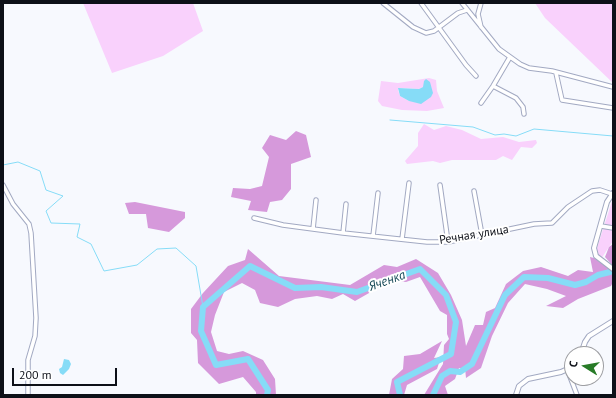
<!DOCTYPE html>
<html>
<head>
<meta charset="utf-8">
<style>
  body { margin:0 }
  #map { position:relative; width:616px; height:398px; overflow:hidden; background:#f7f9fe; font-family:"PT Sans",sans-serif }
  canvas { display:block }
  .frame { position:absolute; inset:0; border:4px solid #0d1018; pointer-events:none }
  .north { position:absolute; left:564px; top:346px; width:40px; height:40px; box-sizing:border-box; background:#fff; border:1px solid #9e9fa3; border-radius:50%; rotate:281deg; font-size:11px; font-weight:700; line-height:16px; text-align:center; color:#0d1018 }
  .north::after { content:''; display:block; margin:auto; width:14px; height:18px; background:#287b27; clip-path:polygon(50% 0,100% 100%,50% 72%,0 100%) }
  .scale { position:absolute; left:12px; top:368px; width:105px; height:18px; box-sizing:border-box; border:2px solid #0d1018; border-top:0; padding-left:5px; font-size:12px; line-height:14px; white-space:nowrap; color:#0d1018; -webkit-text-stroke:3px #fff; paint-order:stroke }
</style>
</head>
<body>
<div id="map">
<canvas width="616" height="398"></canvas>
<div class="frame"></div>
<div class="north">С</div>
<div class="scale">200 m</div>
</div>
<script>
const ctx = document.querySelector('canvas').getContext('2d');
ctx.lineJoin = 'round';
function fill(path, color) { ctx.fillStyle = color; ctx.fill(path, 'evenodd'); }
const shape = rows => new Path2D(rows.map(r => 'M' + r).join(''));
function strokePath(path, color, width, dash) { ctx.strokeStyle = color; ctx.lineWidth = width; ctx.lineCap = dash ? 'butt' : 'round'; ctx.setLineDash(dash || []); ctx.stroke(path); }
function write(font, color, halo, rows, align = 'center') {
  ctx.font = font + ' "PT Sans",sans-serif'; ctx.lineWidth = 4; ctx.setLineDash([]); ctx.textBaseline = 'middle'; ctx.strokeStyle = halo; ctx.fillStyle = color; for (const [text, x, y, turn = 0] of rows) {
    ctx.save(); ctx.translate(x, y); ctx.rotate((+turn || 0) * Math.PI / 180); ctx.textAlign = isNaN(turn) ? turn : align; if (halo) ctx.strokeText(text, 0, 0); ctx.fillText(text, 0, 0); ctx.restore();
  }
}
fill(shape([
  [83,3,193,3,203,31,163,56,112,73],
  [535,3,613,3,613,83,545,18],
  [429,78,436,80,437,91,444,108,427,111,402,110,382,106,378,101,381,81,398,83],
  [423,87,409,101,400,96,398,90,399,88,419,89],
  [424,124,434,130,446,126,462,130,481,139,503,137,519,142,536,140,537,143,532,148,521,147,512,160,503,156,496,160,452,160,440,163,433,161,407,164,405,161,418,146,418,133],
  [613,198,613,241,601,259,596,251]
]), '#f9d1fc');
fill(shape([
  [296,131,306,135,311,157,291,164,291,189,282,200,270,202,267,212,248,210,251,201,231,197,233,188,250,189,262,186,269,157,262,148,270,135,286,140],
  [135,202,185,212,185,218,169,232,148,228,146,214,129,214,125,203],
  [613,244,613,266,605,257,609,247],
  [248,249,279,276,350,285,384,265,397,267,416,259,438,273,451,295,462,320,466,346,475,325,483,325,486,312,495,308,506,284,523,271,541,267,568,276,578,270,593,272,590,257,594,258,613,272,613,282,611,286,578,299,563,308,546,306,566,296,547,289,525,284,508,303,492,336,481,368,466,378,465,368,459,368,455,379,445,386,448,395,424,395,443,364,444,345,449,339,447,334,447,315,440,311,420,277,406,282,392,280,355,301,343,294,332,299,317,296,295,299,278,307,260,303,255,290,242,283,224,292,215,315,211,332,217,351,229,354,243,351,263,360,275,379,276,395,256,395,256,392,243,377,219,384,198,363,197,340,191,333,191,309,203,293,228,266,245,260],
  [442,341,434,358,441,357,437,369,407,385,404,395,389,395,392,379,403,369,404,356,420,354]
]), '#d699db');
fill(shape([
  [426,79,430,82,433,93,431,97,421,104,409,101,400,96,398,88,419,89,423,87,424,81],
  [64,359,69,360,71,364,69,369,63,375,60,373,59,369,62,367]
]), '#86dcf7');
strokePath(shape([
  [390,120,473,127,495,135,504,134,516,136,534,129,613,136],
  [3,165,18,162,40,171,46,190,63,196,46,211,51,223,80,224,77,237,91,244,104,271,137,265,157,249,176,248,196,266,203,307]
]), '#86dcf7', 1);
strokePath(shape([
  [267,395,268,390,248,359,216,365,201,331,203,307,250,266,295,288,321,287,357,292,420,269,446,295,456,322,451,354,397,382,400,395],
  [433,395,442,376,450,371,460,372,472,364,505,295,524,277,548,278,575,285,586,282,598,275,610,272,613,268]
]), '#86dcf7', 6);
const minor = shape([
  [383,3,413,27,426,33,434,31,458,13,467,10],
  [421,3,466,65,476,76],
  [462,3,499,49,520,64,529,68,552,71,613,87],
  [481,3,478,14,481,27],
  [556,73,562,100,613,108],
  [493,86,516,98,523,107,524,114],
  [481,103,493,86,510,57],
  [3,185,13,204,29,224,31,233,36,318,35,336,28,360,28,395],
  [440,185,448,242],
  [474,191,482,235],
  [254,218,283,225,343,233,427,242,448,242,534,224,552,223,568,207,592,191,600,190,612,194],
  [601,226,613,228],
  [313,229,316,200],
  [343,233,346,204],
  [373,236,378,193],
  [402,239,409,183],
  [570,368,569,374,577,395]
]);
const tertiary = shape([
  [613,193,607,202,594,248,596,256,613,269],
  [581,354,585,342,589,336,613,321],
  [516,395,519,386,528,379,561,372,572,367]
]);
strokePath(minor, '#a2a9c2', 5.5);
strokePath(tertiary, '#a2a9c2', 6);
strokePath(minor, '#fff', 3.5);
strokePath(tertiary, '#fff', 4);
write('12px', '#0d1018', '#fff', [
  ["Речная улица",474,235,-9]
]);
write('italic 13px', '#164957', '#fff', [
  ["Яченка",387,281,-20]
]);
</script>
</body>
</html>
